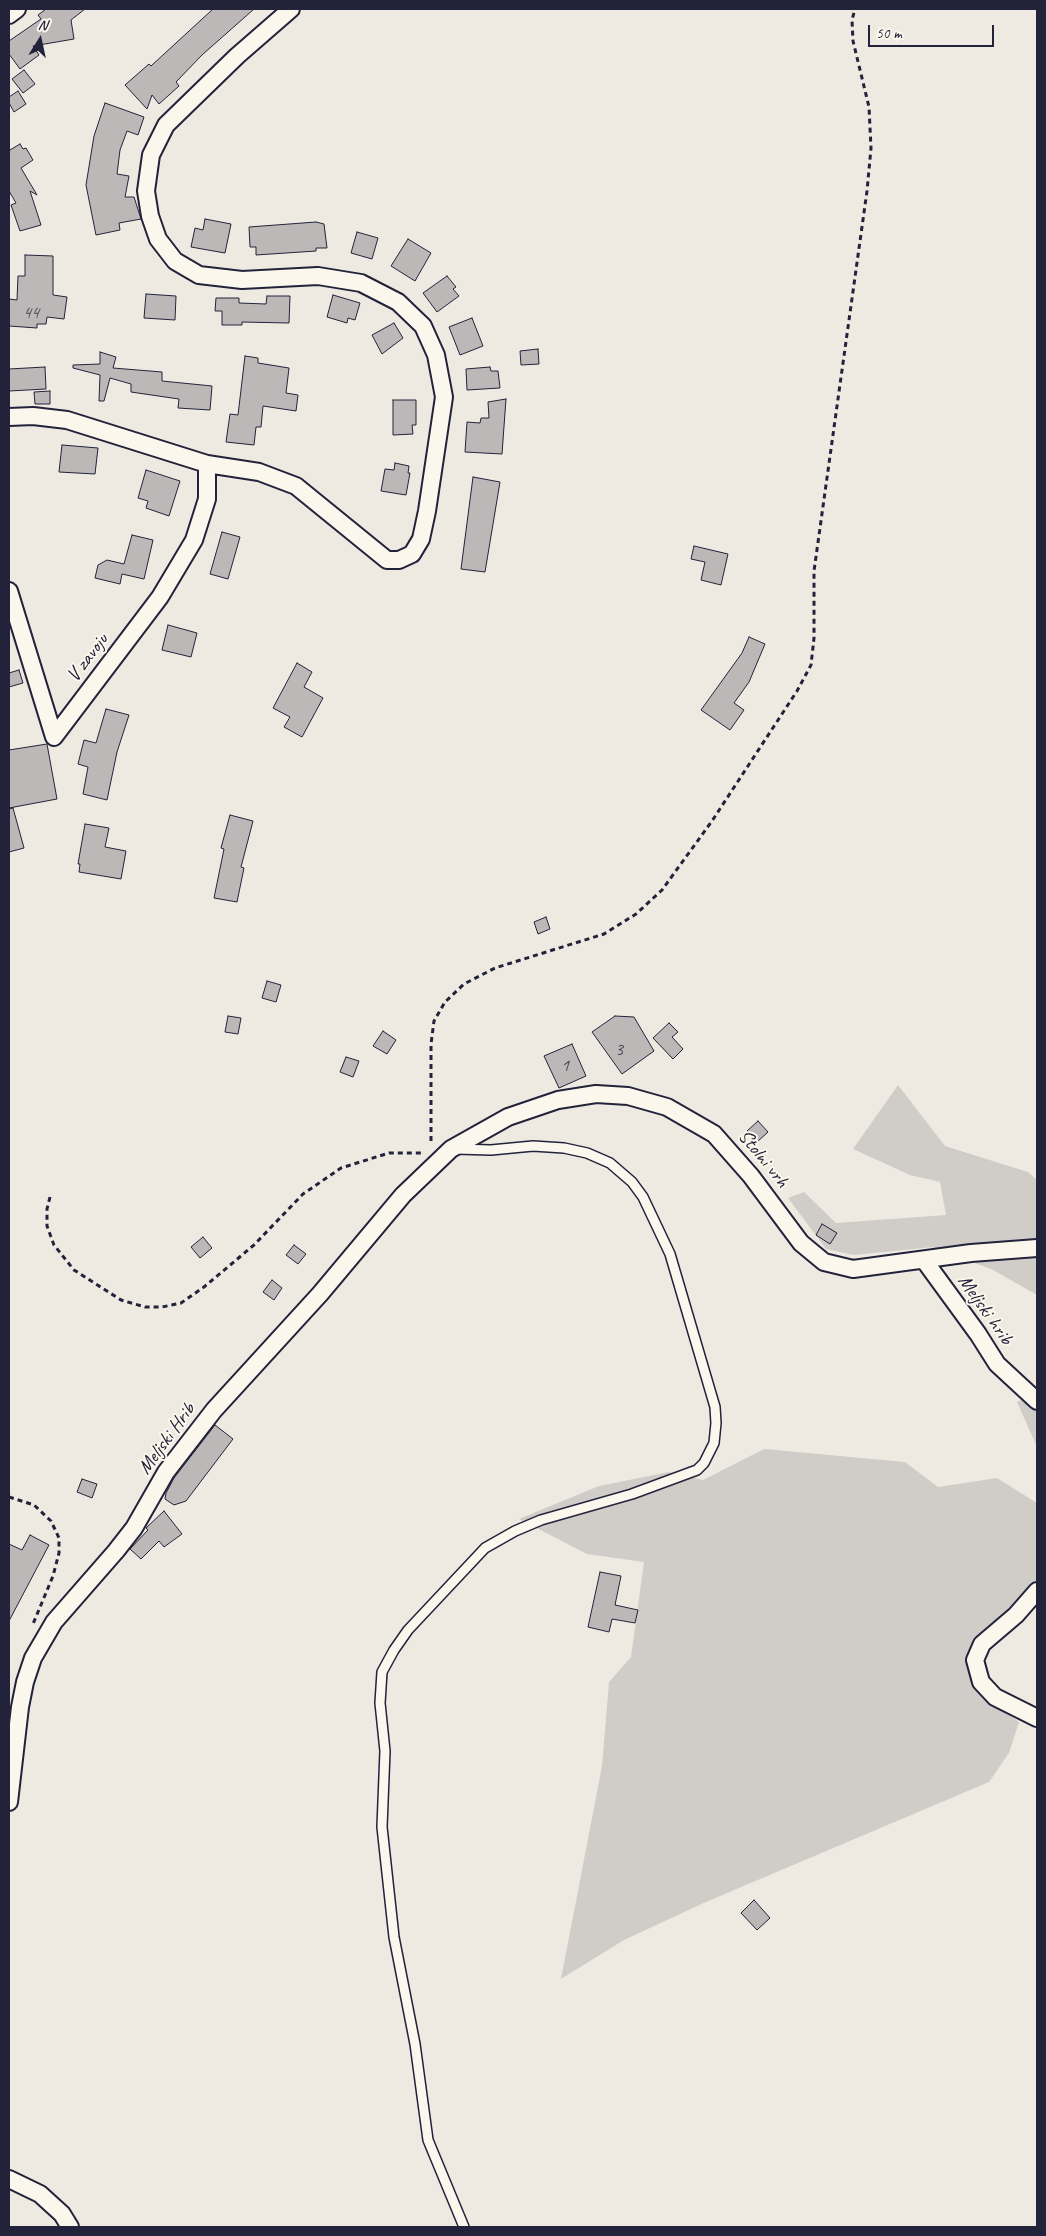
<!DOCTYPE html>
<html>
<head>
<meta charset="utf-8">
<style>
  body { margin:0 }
  #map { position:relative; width:1046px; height:2236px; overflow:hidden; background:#eeeae2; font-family:Caveat,sans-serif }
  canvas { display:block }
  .frame { position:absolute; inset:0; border:10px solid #22223b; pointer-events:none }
  .north { position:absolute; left:15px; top:15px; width:50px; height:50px; -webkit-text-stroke:4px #fbf7ec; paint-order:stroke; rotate:10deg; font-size:14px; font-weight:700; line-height:20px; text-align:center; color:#22223b }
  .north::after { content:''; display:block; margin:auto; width:18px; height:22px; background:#22223b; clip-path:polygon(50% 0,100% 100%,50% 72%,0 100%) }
  .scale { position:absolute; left:868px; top:25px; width:126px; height:22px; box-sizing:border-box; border:2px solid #22223b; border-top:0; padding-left:6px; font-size:15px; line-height:18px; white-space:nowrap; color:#22223b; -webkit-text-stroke:4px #fbf7ec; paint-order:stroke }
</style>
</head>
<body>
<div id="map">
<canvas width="1046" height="2236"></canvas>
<div class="frame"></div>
<div class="north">N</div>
<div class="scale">50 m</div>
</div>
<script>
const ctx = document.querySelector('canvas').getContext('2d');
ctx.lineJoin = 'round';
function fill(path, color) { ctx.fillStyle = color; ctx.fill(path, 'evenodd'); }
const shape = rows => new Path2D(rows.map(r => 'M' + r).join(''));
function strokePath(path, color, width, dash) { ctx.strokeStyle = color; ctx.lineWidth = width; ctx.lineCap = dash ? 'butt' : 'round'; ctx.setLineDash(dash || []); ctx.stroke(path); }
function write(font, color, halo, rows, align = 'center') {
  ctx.font = font + ' Caveat,sans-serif'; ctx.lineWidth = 4; ctx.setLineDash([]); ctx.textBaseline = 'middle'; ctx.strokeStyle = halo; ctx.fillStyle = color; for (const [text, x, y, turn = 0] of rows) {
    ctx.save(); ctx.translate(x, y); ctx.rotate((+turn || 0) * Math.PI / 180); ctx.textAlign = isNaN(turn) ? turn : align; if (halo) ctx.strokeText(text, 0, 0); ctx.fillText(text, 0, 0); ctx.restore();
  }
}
fill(shape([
  [898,1085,945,1146,1028,1172,1037,1180,1037,1295,993,1270,933,1247,854,1255,826,1249,788,1198,804,1192,836,1223,946,1215,940,1182,910,1175,853,1149],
  [1026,1398,1037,1408,1037,1447,1017,1402],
  [764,1449,905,1462,938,1487,997,1478,1037,1503,1037,1583,1011,1611,977,1640,992,1703,1019,1722,1009,1753,989,1782,706,1902,624,1940,561,1979,602,1766,609,1682,631,1657,644,1562,587,1554,519,1519,599,1486,669,1472,703,1480]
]), '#d0cdc9');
const building = shape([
  [46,9,85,9,71,20,74,39,33,46,39,55,20,69,9,54,9,41,41,19,38,15,46,9],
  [213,9,254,9,202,55,176,82,179,86,159,104,152,95,147,109,125,85,149,64,151,66,213,9],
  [24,70,35,84,23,93,12,79,24,70],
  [18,91,26,104,14,112,9,103,9,97,18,91],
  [105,103,144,117,138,135,127,131,120,150,117,174,129,176,125,197,134,197,141,219,119,223,120,230,96,235,86,185,94,136,105,103],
  [20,144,23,149,26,148,33,160,21,168,37,195,30,191,41,225,20,231,11,205,16,203,9,191,9,148,10,150,20,144],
  [205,219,231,224,225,253,191,247,195,228,203,230,205,219],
  [316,222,324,224,327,248,316,248,316,251,256,255,256,247,250,247,249,227,316,222],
  [357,232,378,238,372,259,351,253,357,232],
  [408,239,431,253,415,281,391,266,408,239],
  [25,255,53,256,53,295,67,297,64,319,47,317,46,324,37,324,37,328,9,326,9,299,17,300,18,276,25,276,25,255],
  [447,276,456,287,453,289,459,296,437,312,423,293,447,276],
  [146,294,176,296,175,320,144,318,146,294],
  [333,295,360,303,355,320,348,318,347,323,327,317,333,295],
  [267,296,290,296,289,323,242,322,242,325,222,325,222,311,215,311,216,298,239,298,239,303,266,304,267,296],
  [472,318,483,346,460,355,449,327,472,318],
  [394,323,403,338,382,354,372,335,394,323],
  [538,349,539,364,521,365,520,351,538,349],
  [100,352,116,357,113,368,162,372,162,381,212,386,210,410,178,408,179,399,131,392,131,384,110,378,104,401,99,401,100,375,73,368,73,365,100,364,100,352],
  [245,356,258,358,258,363,289,368,286,393,298,395,296,411,263,406,261,427,256,427,254,445,226,442,230,414,238,415,245,356],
  [45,367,46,389,9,391,9,369,45,367],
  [490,367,491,371,498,371,500,388,467,390,466,369,490,367],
  [50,391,50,404,35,404,34,392,50,391],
  [506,399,502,454,465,452,467,422,480,423,481,418,489,418,488,402,506,399],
  [393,400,416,400,416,425,412,425,413,434,393,435,393,400],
  [62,445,98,448,95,474,59,472,62,445],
  [395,463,409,466,408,473,410,473,406,495,381,491,385,469,394,470,395,463],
  [146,470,180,481,169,516,146,508,148,501,138,498,146,470],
  [473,477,500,482,485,572,461,569,473,477],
  [222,532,240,537,228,579,210,574,222,532],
  [132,535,153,540,144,579,122,574,120,584,95,578,98,565,107,560,124,564,132,535],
  [694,546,728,554,721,585,701,580,705,562,691,559,694,546],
  [168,625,197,633,191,657,162,650,168,625],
  [749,637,765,644,749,682,734,703,744,710,730,730,701,710,742,653,749,637],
  [297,663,312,672,304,687,323,698,302,737,284,727,290,717,273,708,297,663],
  [19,670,23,683,9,687,9,673,19,670],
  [106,709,129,715,117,752,107,800,83,794,88,767,78,764,84,740,96,743,106,709],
  [47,744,57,799,9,808,9,750,47,744],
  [13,808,24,848,9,852,9,809,13,808],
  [230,815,253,821,241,867,244,868,237,902,214,898,224,849,221,848,230,815],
  [85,824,109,828,105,847,126,851,121,879,79,872,80,864,78,864,85,824],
  [546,917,550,929,538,934,534,922,546,917],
  [267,981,281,985,276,1002,262,998,267,981],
  [228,1016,241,1018,238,1034,225,1032,228,1016],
  [615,1016,634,1017,654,1051,622,1074,592,1032,615,1016],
  [669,1023,678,1032,672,1037,683,1049,673,1059,653,1038,669,1023],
  [383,1031,396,1040,387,1054,373,1046,383,1031],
  [572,1044,586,1076,559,1088,544,1056,572,1044],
  [346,1057,359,1061,353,1077,340,1072,346,1057],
  [758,1121,768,1132,757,1142,747,1131,758,1121],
  [822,1224,837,1233,830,1244,816,1235,822,1224],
  [203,1237,212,1248,200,1258,191,1247,203,1237],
  [294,1245,306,1254,298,1264,286,1255,294,1245],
  [272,1280,282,1288,274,1300,263,1292,272,1280],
  [215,1425,233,1439,186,1501,174,1505,165,1499,166,1493,174,1478,215,1425],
  [82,1479,97,1484,92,1498,77,1492,82,1479],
  [164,1511,182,1534,164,1547,159,1541,141,1559,130,1549,148,1530,146,1528,164,1511],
  [30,1535,49,1545,9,1621,9,1544,22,1550,30,1535],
  [600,1572,621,1576,615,1605,638,1610,635,1623,612,1619,609,1632,588,1627,600,1572],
  [754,1900,770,1918,757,1930,741,1913,754,1900]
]);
fill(building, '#bcb8b8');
strokePath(building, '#22223b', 1);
const lane = shape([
  [456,1149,491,1150,533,1146,564,1148,587,1153,610,1163,632,1182,643,1197,670,1254,715,1407,716,1423,714,1443,704,1463,697,1470,632,1494,541,1520,515,1531,485,1548,408,1630,394,1650,382,1672,380,1703,385,1751,382,1827,394,1937,415,2044,428,2140,464,2227]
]);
const street = shape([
  [9,15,17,9],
  [9,417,33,416,67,420,207,464,259,472,296,486,387,560,399,560,412,554,421,539,427,511,444,397,436,355,423,326,398,302,361,283,318,276,242,280,199,275,175,261,158,239,150,216,146,191,151,155,166,125,237,56,291,9],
  [9,591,54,737,160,597,194,540,207,499,207,464],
  [924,1260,978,1334,997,1364,1037,1401],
  [1037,1591,1016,1615,982,1644,975,1660,981,1682,995,1697,1037,1718],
  [9,1802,20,1707,25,1682,33,1658,54,1622,116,1551,134,1528,166,1472,214,1410,320,1294,403,1195,451,1149,508,1117,558,1100,596,1094,628,1096,667,1107,714,1134,751,1176,801,1243,824,1262,853,1269,971,1253,1037,1248],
  [9,2179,40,2194,62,2214,70,2227]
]);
strokePath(lane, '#22223b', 12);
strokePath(street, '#22223b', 20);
strokePath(shape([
  [431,1141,431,1044,434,1021,445,1002,464,984,495,968,604,934,636,914,662,890,712,821,797,691,811,665,814,638,814,571,867,191,871,148,869,107,853,41,852,20,855,9],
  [50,1197,47,1209,47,1226,54,1245,74,1270,121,1300,145,1307,162,1307,181,1303,204,1287,254,1245,303,1194,341,1168,389,1153,423,1153],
  [9,1497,34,1505,51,1521,59,1538,59,1553,53,1576,33,1624]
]), '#22223b', 3, [5, 4]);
strokePath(lane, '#fbf7ec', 9);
strokePath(street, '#fbf7ec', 16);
write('18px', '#48485a', null, [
  ["44",31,313],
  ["3",619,1050],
  ["1",565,1066]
]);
write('20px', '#22223b', '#fbf7ec', [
  ["V zavoju",88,658,-53],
  ["Stolni vrh",763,1159,51],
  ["Meljski hrib",985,1310,55],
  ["Meljski Hrib",167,1439,-54]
]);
</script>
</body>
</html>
